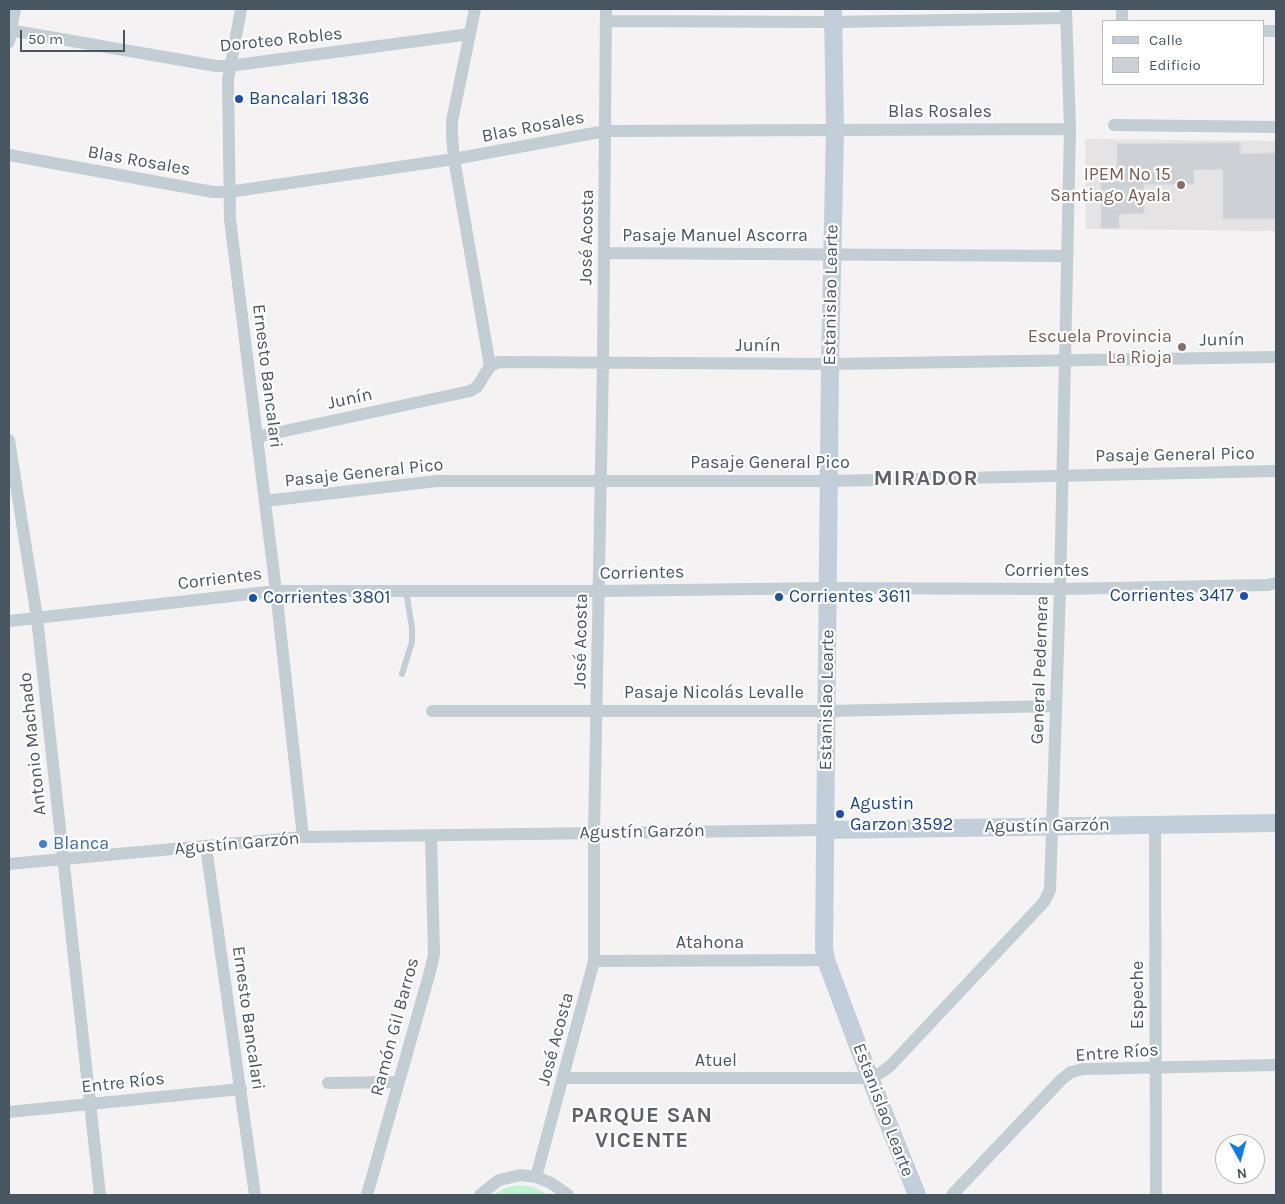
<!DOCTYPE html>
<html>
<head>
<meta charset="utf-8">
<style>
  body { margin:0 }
  #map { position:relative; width:1285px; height:1204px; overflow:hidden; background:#f4f2f2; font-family:Karla,sans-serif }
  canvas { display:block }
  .frame { position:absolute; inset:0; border:10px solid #485661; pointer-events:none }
  .legend { position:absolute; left:1102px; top:20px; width:162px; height:65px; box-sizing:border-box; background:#fff; border:1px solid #b6bbc0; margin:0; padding:6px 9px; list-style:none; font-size:15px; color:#485661 }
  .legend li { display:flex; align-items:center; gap:10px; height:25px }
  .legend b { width:25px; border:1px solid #b6bbc0 }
  .north { position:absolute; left:1215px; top:1134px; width:50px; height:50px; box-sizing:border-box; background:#fff; border:1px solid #b6bbc0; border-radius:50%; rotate:173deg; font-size:14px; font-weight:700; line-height:20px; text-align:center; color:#485661 }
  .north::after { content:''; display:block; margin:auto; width:18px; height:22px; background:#0e7bf2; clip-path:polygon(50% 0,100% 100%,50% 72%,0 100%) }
  .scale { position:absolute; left:20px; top:30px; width:105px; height:22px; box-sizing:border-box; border:2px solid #485661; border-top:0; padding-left:6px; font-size:15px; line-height:18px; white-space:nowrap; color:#485661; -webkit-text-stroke:4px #fff; paint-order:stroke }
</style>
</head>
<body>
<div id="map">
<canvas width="1285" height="1204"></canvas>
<div class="frame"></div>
<ul class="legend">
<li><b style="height:6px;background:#c2ced9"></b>Calle</li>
<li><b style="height:14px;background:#cdd1d6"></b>Edificio</li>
</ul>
<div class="north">N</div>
<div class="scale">50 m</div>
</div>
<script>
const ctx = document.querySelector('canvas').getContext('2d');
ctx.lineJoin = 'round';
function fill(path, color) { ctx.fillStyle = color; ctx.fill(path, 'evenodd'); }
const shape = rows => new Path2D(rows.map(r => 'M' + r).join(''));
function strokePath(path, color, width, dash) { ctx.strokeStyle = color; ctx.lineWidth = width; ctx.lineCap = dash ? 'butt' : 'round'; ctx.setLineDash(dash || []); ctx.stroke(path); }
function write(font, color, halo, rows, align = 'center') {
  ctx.font = font + ' Karla,sans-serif'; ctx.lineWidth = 4.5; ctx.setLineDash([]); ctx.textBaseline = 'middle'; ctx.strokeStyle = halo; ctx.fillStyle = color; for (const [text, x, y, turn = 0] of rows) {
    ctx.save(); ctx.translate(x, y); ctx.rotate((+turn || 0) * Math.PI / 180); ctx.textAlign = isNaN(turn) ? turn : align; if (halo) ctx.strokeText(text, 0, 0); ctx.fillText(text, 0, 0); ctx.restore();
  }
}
fill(shape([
  [1085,139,1276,141,1276,231,1086,229]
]), '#e5e3e4');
fill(shape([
  [519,1185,533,1187,549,1195,493,1195,505,1188]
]), '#bff3d1');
const building = shape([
  [1240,143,1240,154,1276,153,1276,219,1223,219,1223,169,1193,170,1194,184,1144,184,1144,213,1119,214,1119,228,1101,228,1101,168,1117,168,1117,144,1240,143]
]);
fill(building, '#cdd1d6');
strokePath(building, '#d5d8dd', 1);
strokePath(shape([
  [402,674,412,642,412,628,406,591]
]), '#c2cdd4', 6);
strokePath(shape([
  [241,9,228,80,230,219,276,591,303,837],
  [475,9,452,121,452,136,454,159,490,366],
  [606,21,833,22,1066,18],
  [1122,21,1122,9],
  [9,30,216,66,229,66,470,34],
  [1264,31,1276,31],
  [9,42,15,9],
  [1114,125,1276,127],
  [9,155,213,192,228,192,454,159,605,131,1070,129],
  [604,253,1067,256],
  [257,437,470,391,477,387,490,366,499,362,830,364,1276,357],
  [9,440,37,618,100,1195],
  [265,501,437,481,829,481,1276,471],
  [9,621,276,591,599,591,828,588,1060,589,1268,585,1276,583],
  [432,711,826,711,1056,706],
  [1155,825,1156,1195],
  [206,847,255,1195],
  [9,864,303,837,825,830],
  [594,961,826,960],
  [563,1078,870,1078,882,1072,891,1065,1044,902,1050,890,1060,589,1070,129,1066,9],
  [328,1083,399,1082],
  [9,1112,241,1089],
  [536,1177,594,961,594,833,603,362,606,9],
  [367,1195,431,968,434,954,431,836],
  [480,1195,499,1180,521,1175,536,1177,551,1183,568,1195],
  [952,1195,1062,1079,1071,1072,1083,1069,1276,1065]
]), '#c2cdd4', 12);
strokePath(shape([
  [833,9,835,130,830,364,824,948,826,960,870,1078,917,1195],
  [825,830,1276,823]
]), '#c2ced9', 18);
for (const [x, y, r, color] of [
  [239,99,5,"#1a4fb4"],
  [1181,185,5,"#8d6e63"],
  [1182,347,5,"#8d6e63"],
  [1244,596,5,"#1a4fb4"],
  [779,597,5,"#1a4fb4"],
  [253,598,5,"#1a4fb4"],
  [840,814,5,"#1a4fb4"],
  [43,844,5,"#3f7fe0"]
]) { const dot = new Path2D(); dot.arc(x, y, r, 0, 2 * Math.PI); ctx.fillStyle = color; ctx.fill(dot); strokePath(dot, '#fff', 2); }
write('18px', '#485661', '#fff', [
  ["Doroteo Robles",281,40,-6],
  ["Blas Rosales",940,112],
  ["Blas Rosales",533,127,-11],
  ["Blas Rosales",139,161,10],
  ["Pasaje Manuel Ascorra",715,236],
  ["José Acosta",587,237,-89],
  ["Estanislao Learte",831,295,-89],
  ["Junín",1222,340,-1],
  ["Junín",758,346],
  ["Ernesto Bancalari",267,376,83],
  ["Junín",350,399,-12],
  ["Pasaje General Pico",1175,455,-1],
  ["Pasaje General Pico",770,463],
  ["Pasaje General Pico",364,473,-6],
  ["Corrientes",1047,571],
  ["Corrientes",642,573,-1],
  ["Corrientes",220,579,-7],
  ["José Acosta",581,641,-89],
  ["General Pedernera",1040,670,-88],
  ["Pasaje Nicolás Levalle",714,693],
  ["Estanislao Learte",827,700,-89],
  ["Antonio Machado",33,744,-96],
  ["Agustín Garzón",1047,826,-1],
  ["Agustín Garzón",642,832,-1],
  ["Agustín Garzón",237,844,-5],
  ["Atahona",710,943],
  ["Espeche",1138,995,-90],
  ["Ernesto Bancalari",248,1018,82],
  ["Ramón Gil Barros",395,1027,-75],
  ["José Acosta",556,1039,-75],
  ["Entre Ríos",1117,1053,-4],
  ["Atuel",716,1061],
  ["Entre Ríos",123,1083,-6],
  ["Estanislao Learte",883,1110,69]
]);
write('18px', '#164399', '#fff', [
  ["Bancalari 1836",249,99],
  ["Corrientes 3417",1234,596,"right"],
  ["Corrientes 3611",789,597],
  ["Corrientes 3801",263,598],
  ["Agustin",850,804],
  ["Garzon 3592",850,825]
], 'left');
write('18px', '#785e54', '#fff', [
  ["IPEM Nº 15",1171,175],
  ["Santiago Ayala",1171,196],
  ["Escuela Provincia",1172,337],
  ["La Rioja",1172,358]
], 'right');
write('18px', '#366cbe', '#fff', [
  ["Blanca",53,844]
], 'left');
ctx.letterSpacing = '1px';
write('bold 22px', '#5e6267', '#fff', [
  ["MIRADOR",926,479],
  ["PARQUE SAN",642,1116],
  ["VICENTE",642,1141]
]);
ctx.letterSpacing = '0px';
</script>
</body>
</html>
